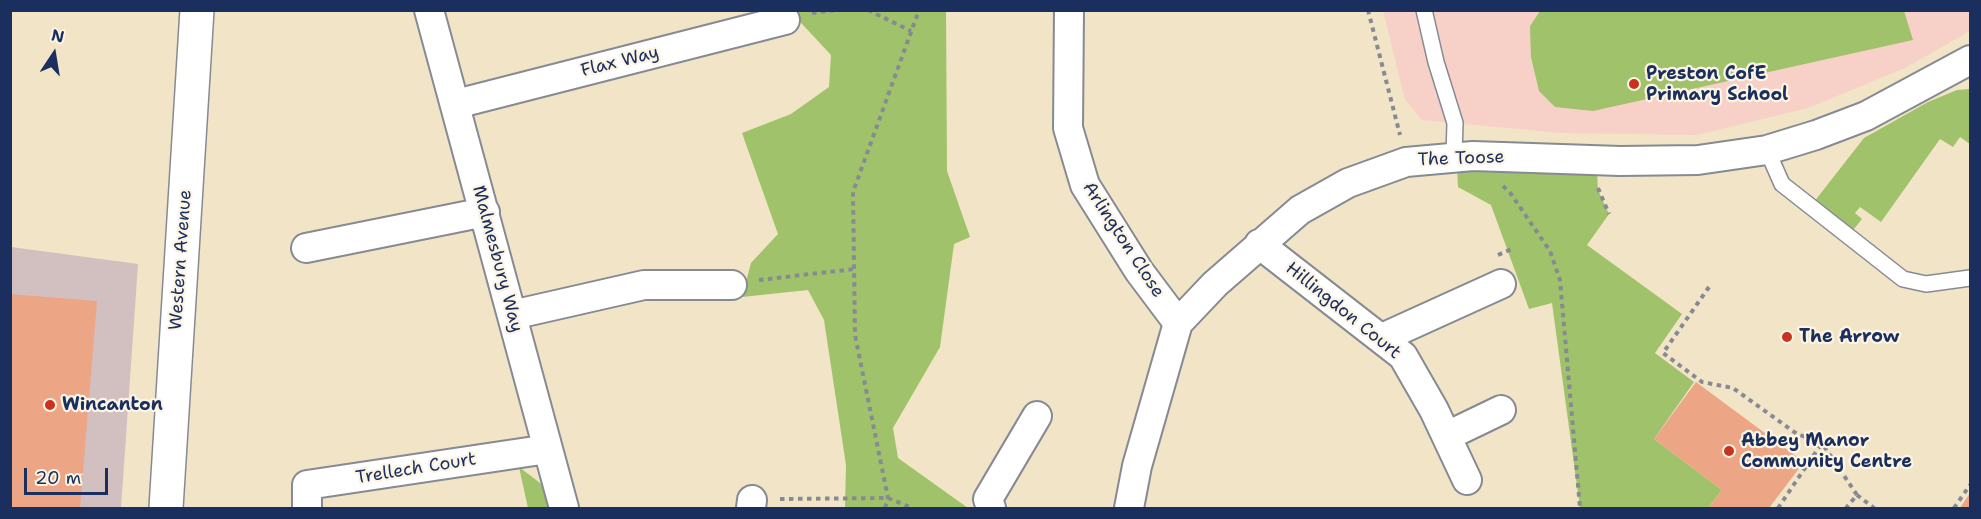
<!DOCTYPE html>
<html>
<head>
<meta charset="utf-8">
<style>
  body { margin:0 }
  #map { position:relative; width:1981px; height:519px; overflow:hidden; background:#f2e4c7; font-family:"Shantell Sans",sans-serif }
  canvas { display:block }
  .frame { position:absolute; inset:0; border:12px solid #1b2f5e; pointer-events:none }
  .north { position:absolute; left:24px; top:24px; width:60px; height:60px; -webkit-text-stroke:4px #fcf5e5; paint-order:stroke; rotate:12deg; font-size:16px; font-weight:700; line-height:24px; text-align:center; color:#1b2f5e }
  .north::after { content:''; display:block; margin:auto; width:21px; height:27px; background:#1b2f5e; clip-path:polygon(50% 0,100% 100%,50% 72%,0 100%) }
  .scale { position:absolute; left:24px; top:468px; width:84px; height:27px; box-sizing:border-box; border:3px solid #1b2f5e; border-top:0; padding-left:8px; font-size:18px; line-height:21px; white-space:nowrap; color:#1b2f5e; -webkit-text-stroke:4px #fcf5e5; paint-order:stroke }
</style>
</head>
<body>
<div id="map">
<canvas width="1981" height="519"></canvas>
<div class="frame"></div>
<div class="north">N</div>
<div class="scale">20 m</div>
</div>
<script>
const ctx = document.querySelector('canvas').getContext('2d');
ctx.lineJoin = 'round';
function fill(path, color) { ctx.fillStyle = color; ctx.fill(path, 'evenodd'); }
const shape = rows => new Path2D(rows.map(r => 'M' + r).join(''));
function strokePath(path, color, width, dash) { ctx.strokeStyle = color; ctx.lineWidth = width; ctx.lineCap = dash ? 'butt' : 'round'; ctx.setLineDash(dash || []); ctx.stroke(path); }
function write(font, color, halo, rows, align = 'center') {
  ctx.font = font + ' "Shantell Sans",sans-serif'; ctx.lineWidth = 4.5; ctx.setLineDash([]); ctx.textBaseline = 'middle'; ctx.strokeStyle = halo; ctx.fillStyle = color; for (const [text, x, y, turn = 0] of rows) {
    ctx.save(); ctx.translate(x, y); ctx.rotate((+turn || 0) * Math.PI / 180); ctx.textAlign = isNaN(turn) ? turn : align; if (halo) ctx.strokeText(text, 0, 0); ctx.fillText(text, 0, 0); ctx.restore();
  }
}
fill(shape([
  [1970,10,1970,31,1905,68,1808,108,1697,135,1561,133,1422,120,1405,100,1383,11]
]), '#f7d1c8');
fill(shape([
  [11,247,138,264,121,508,11,508]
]), '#d2bfc0');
fill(shape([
  [790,11,946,11,947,171,970,237,954,244,940,347,893,428,898,458,968,508,845,508,846,465,824,320,808,290,742,297,751,263,778,234,742,133,791,114,829,87,831,55],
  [1540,11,1904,11,1913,40,1593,111,1555,107,1539,91,1531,57,1530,26],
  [1970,89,1970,144,1960,137,1953,147,1940,139,1881,222,1860,207,1855,213,1862,219,1850,234,1810,207,1864,138,1928,102,1957,90],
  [1457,166,1597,172,1598,190,1609,214,1587,245,1682,314,1655,353,1694,382,1654,439,1722,490,1708,508,1580,508,1552,303,1529,309,1491,205,1458,187],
  [519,467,548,489,554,508,528,508]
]), '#a0c26b');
fill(shape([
  [10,294,97,301,80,508,10,508],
  [1696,382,1804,462,1769,508,1708,508,1722,490,1654,439],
  [1970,493,1970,508,1960,508]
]), '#eca686');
const service = shape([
  [1424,10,1436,62,1455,123,1454,157],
  [1767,150,1782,184,1903,279,1926,284,1970,278]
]);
const minor = shape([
  [429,10,564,508],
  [1069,10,1068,128,1085,185,1139,271,1178,323],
  [456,104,785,20],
  [1259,244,1403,356,1434,410,1467,480],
  [306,248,485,212],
  [512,315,644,285,732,285],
  [1382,338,1501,284],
  [1447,436,1501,410],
  [307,508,307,485,548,449],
  [751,508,752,500],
  [991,508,988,499,1037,416],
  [1129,508,1137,466,1178,323,1215,284,1300,210,1348,183,1406,162,1473,156,1620,161,1698,160,1767,150,1816,135,1866,116,1970,60]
]);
const tertiary = shape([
  [166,508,197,10]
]);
strokePath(service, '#868a92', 18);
strokePath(minor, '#868a92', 32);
strokePath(tertiary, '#868a92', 36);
strokePath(shape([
  [868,10,911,31],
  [1368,10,1400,135],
  [812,13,836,10],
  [1503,186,1511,194,1550,251,1560,280,1580,508],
  [1598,188,1609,214],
  [1498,255,1514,248],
  [759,280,854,269],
  [1709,287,1663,353,1702,382,1733,388,1797,434,1822,443,1857,495,1846,508],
  [1857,495,1874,508],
  [780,499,888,498,912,508],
  [885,508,888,498,855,335,853,192,919,10],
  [1778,508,1822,443],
  [1954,508,1970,485]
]), '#868a92', 4, [4.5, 4.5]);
strokePath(service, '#fff', 15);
strokePath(minor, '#fff', 28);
strokePath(tertiary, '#fff', 33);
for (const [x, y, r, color] of [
  [1634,84,6,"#c8321e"],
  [1787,337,6,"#c8321e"],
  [50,405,6,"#c8321e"],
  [1729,451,6,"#c8321e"]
]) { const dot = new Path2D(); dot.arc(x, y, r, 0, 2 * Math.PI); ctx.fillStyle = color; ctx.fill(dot); strokePath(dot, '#fcf5e5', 2); }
write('18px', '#1b2f5e', '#fcf5e5', [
  ["Flax Way",620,62,-14],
  ["The Toose",1461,159,-2],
  ["Arlington Close",1123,240,57],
  ["Malmesbury Way",497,259,75],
  ["Western Avenue",181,260,-86],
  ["Hillingdon Court",1343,311,39],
  ["Trellech Court",416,469,-9]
]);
write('bold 18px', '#1b2f5e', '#fcf5e5', [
  ["Preston CofE",1646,74],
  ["Primary School",1646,95],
  ["The Arrow",1799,337],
  ["Wincanton",62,405],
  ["Abbey Manor",1741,441],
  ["Community Centre",1741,462]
], 'left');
</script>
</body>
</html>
